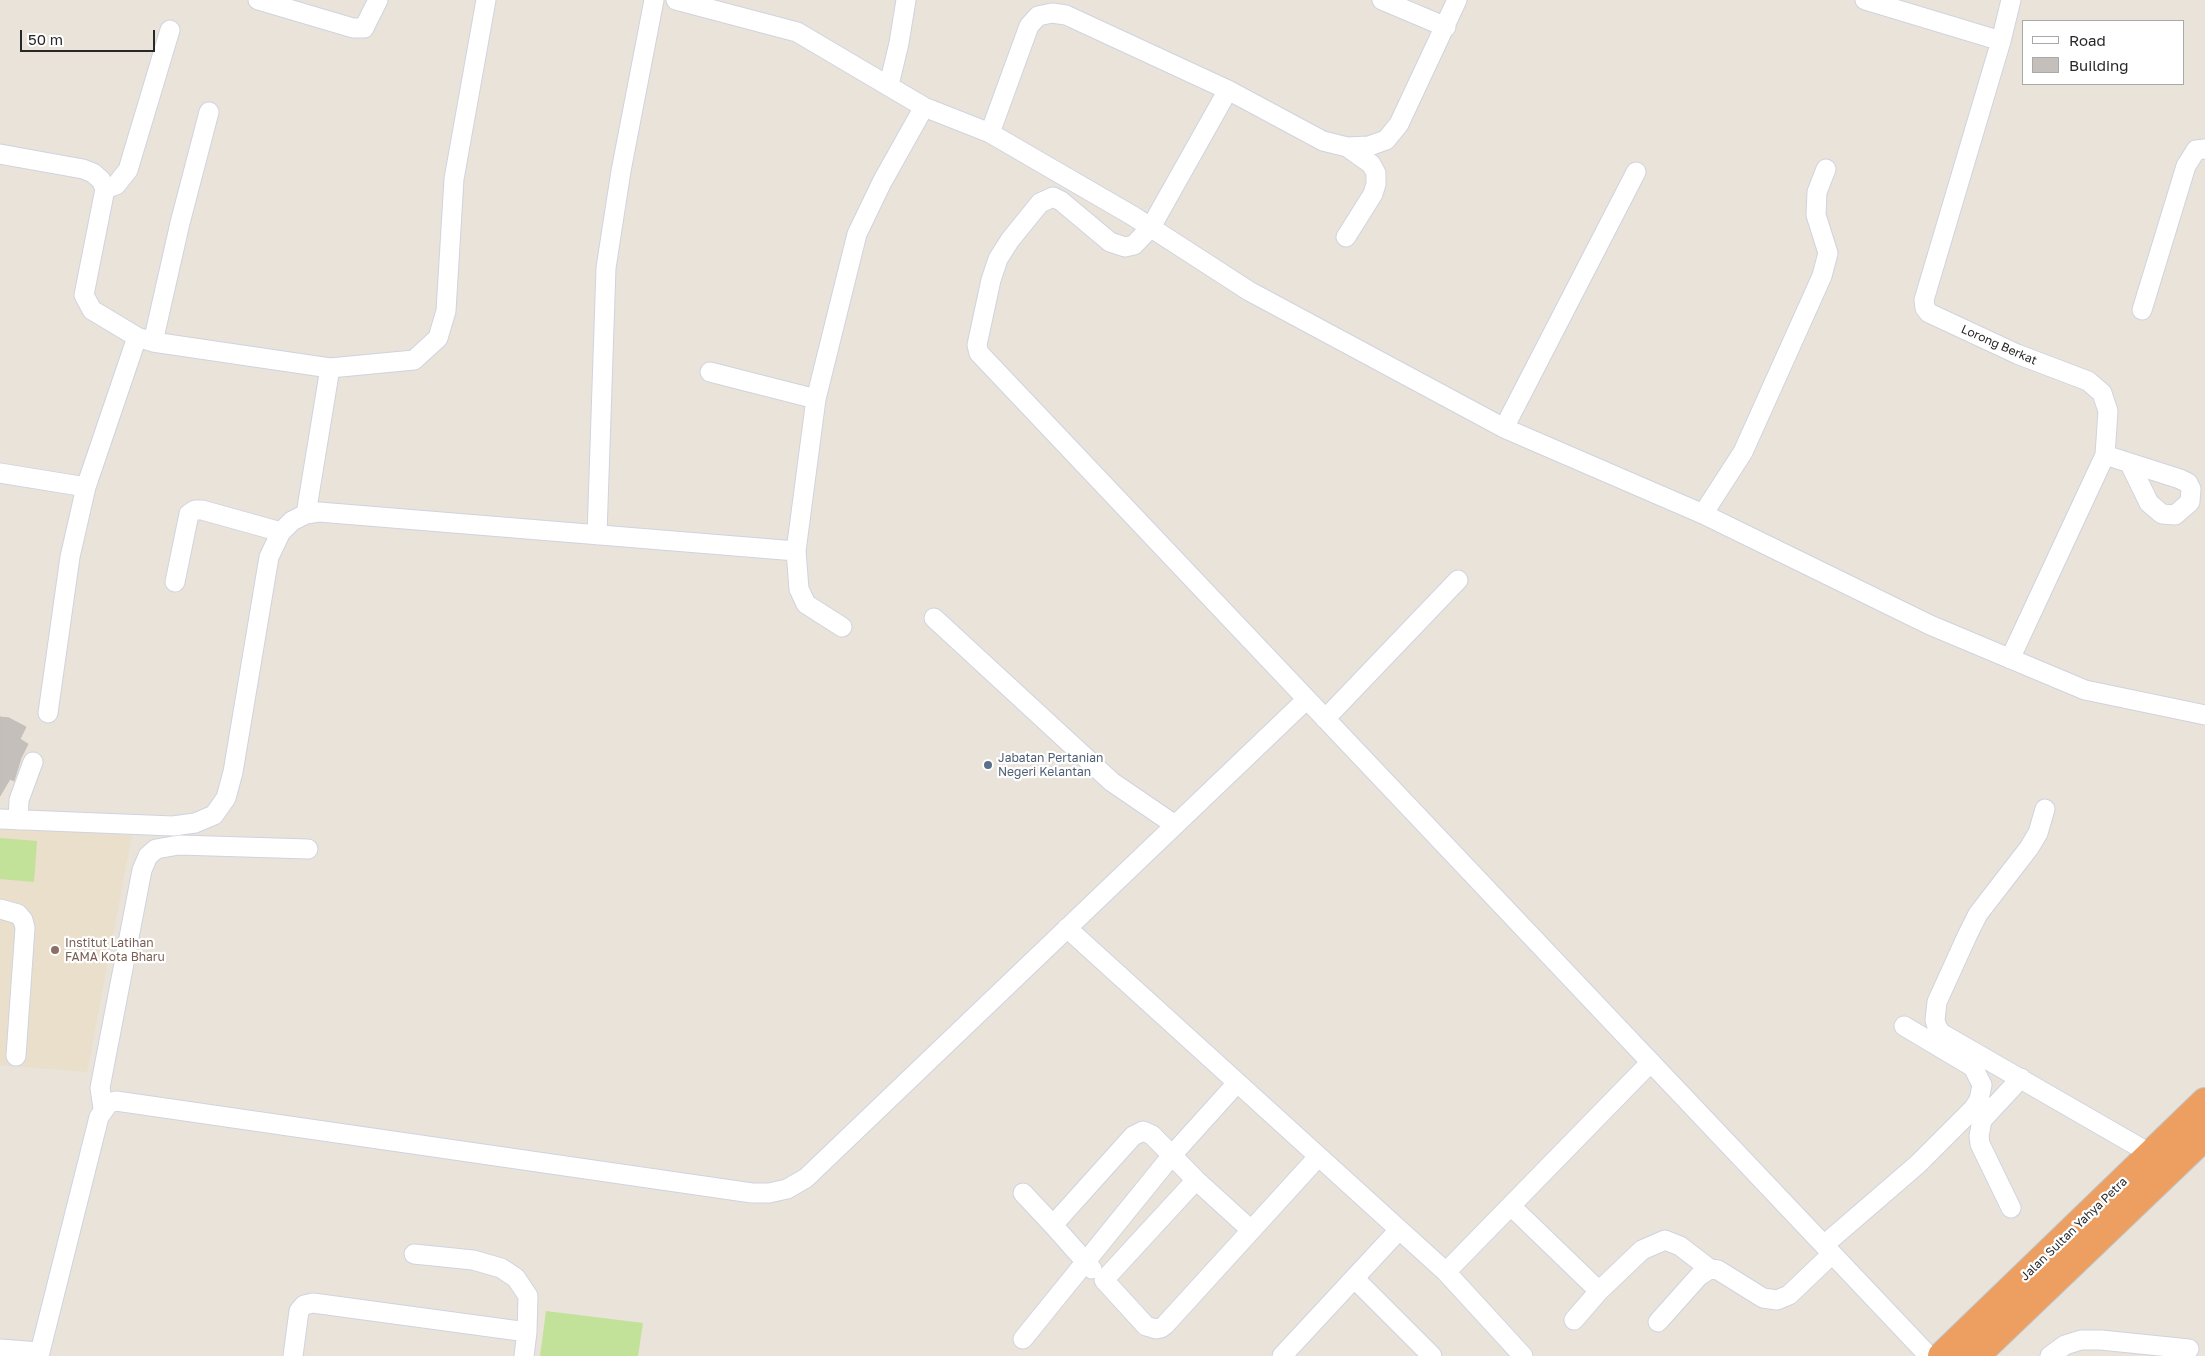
<!DOCTYPE html>
<html>
<head>
<meta charset="utf-8">
<style>
  body { margin:0 }
  #map { position:relative; width:2205px; height:1356px; overflow:hidden; background:#e9e3da; font-family:"Golos Text",sans-serif }
  canvas { display:block }
  .legend { position:absolute; left:2022px; top:20px; width:162px; height:65px; box-sizing:border-box; background:#fff; border:1px solid #a9a9a9; margin:0; padding:6px 9px; list-style:none; font-size:15px; color:#282828 }
  .legend li { display:flex; align-items:center; gap:10px; height:25px }
  .legend b { width:25px; border:1px solid #a9a9a9 }
  .scale { position:absolute; left:20px; top:30px; width:135px; height:22px; box-sizing:border-box; border:2px solid #282828; border-top:0; padding-left:6px; font-size:15px; line-height:18px; white-space:nowrap; color:#282828; -webkit-text-stroke:4px #fff; paint-order:stroke }
</style>
</head>
<body>
<div id="map">
<canvas width="2205" height="1356"></canvas>
<ul class="legend">
<li><b style="height:6px;background:#fff"></b>Road</li>
<li><b style="height:14px;background:#c4bfba"></b>Building</li>
</ul>
<div class="scale">50 m</div>
</div>
<script>
const ctx = document.querySelector('canvas').getContext('2d');
ctx.lineJoin = 'round';
function fill(path, color) { ctx.fillStyle = color; ctx.fill(path, 'evenodd'); }
const shape = rows => new Path2D(rows.map(r => 'M' + r).join(''));
function strokePath(path, color, width, dash) { ctx.strokeStyle = color; ctx.lineWidth = width; ctx.lineCap = dash ? 'butt' : 'round'; ctx.setLineDash(dash || []); ctx.stroke(path); }
function write(font, color, halo, rows, align = 'center') {
  ctx.font = font + ' "Golos Text",sans-serif'; ctx.lineWidth = 4.5; ctx.setLineDash([]); ctx.textBaseline = 'middle'; ctx.strokeStyle = halo; ctx.fillStyle = color; for (const [text, x, y, turn = 0] of rows) {
    ctx.save(); ctx.translate(x, y); ctx.rotate((+turn || 0) * Math.PI / 180); ctx.textAlign = isNaN(turn) ? turn : align; if (halo) ctx.strokeText(text, 0, 0); ctx.fillText(text, 0, 0); ctx.restore();
  }
}
fill(shape([
  [0,828,132,835,87,1072,0,1065]
]), '#e9dfcb');
fill(shape([
  [0,838,37,841,34,882,0,879],
  [546,1311,643,1323,638,1356,540,1356]
]), '#c2e199');
const building = shape([
  [0,717,9,718,26,727,20,739,28,744,21,758,14,781,10,779,0,796,0,717]
]);
fill(building, '#c4bfba');
strokePath(building, '#c3beb5', 1);
const minor = shape([
  [258,0,353,28,364,28,378,0],
  [676,0,797,32,924,107,990,133,1133,216,1249,291,1504,428,1703,514,1930,625,2085,690,2205,715],
  [1382,0,1446,27],
  [1865,0,2001,41],
  [889,85,899,43,906,0],
  [1228,90,1151,227,1134,245,1125,247,1110,242,1061,201,1053,197,1040,203,1010,240,998,259,991,280,977,345,979,353,1929,1356],
  [209,112,180,223,153,342,330,368,414,360,438,338,446,311,454,179,486,0],
  [990,133,1029,26,1038,16,1052,13,1066,15,1228,90,1323,141,1347,147,1369,146,1386,140,1399,124,1457,0],
  [0,154,83,169,93,173,101,180,105,189,84,295,92,310,137,337],
  [105,189,116,185,128,170,170,30],
  [1346,237,1373,194,1376,184,1376,173,1371,164,1347,147],
  [2142,310,2186,166,2196,150,2205,149],
  [710,372,816,399],
  [1504,428,1636,172],
  [2105,455,2180,479,2188,483,2191,489,2190,502,2175,515,2162,514,2149,503,2130,464],
  [0,473,86,487],
  [306,514,330,368],
  [1703,514,1743,452,1822,276,1828,253,1816,215,1817,192,1826,169],
  [597,535,606,268,621,171,654,0],
  [175,582,189,514,195,510,202,510,281,532],
  [934,618,1112,782,1175,825],
  [842,627,806,604,799,589,796,551,816,399,857,234,882,182,924,107],
  [2010,659,2105,455,2108,411,2102,393,2088,381,2017,354,1929,313,1925,308,1924,300,2001,41,2011,0],
  [48,713,70,557,86,487,137,337,153,342],
  [1325,719,1458,580],
  [2045,809,2038,833,2029,848,1978,914,1967,936,1937,1002,1935,1020,1937,1027,1941,1033,2151,1154],
  [0,819,173,826,195,823,214,815,226,798,233,772,269,557,281,532,292,521,306,514,319,512,796,551],
  [18,820,19,800,33,762],
  [0,909,18,914,23,920,25,928,16,1056],
  [1067,928,1446,1272,1651,1062],
  [103,1109,100,1088,142,870,148,856,156,849,179,845,308,849],
  [1023,1193,1053,1225],
  [1511,1206,1599,1291,1642,1250,1665,1240,1680,1246,1710,1269],
  [2011,1208,1980,1144,1979,1136,1982,1120,2021,1078],
  [1251,1230,1196,1180,1104,1280,1146,1326,1156,1329,1161,1328,1165,1325,1318,1157],
  [1824,1245,1918,1164,1973,1109,1979,1100,1982,1085,1973,1067,1904,1026],
  [414,1254,473,1260,501,1268,516,1278,528,1296,527,1332],
  [1092,1269,1053,1225,1133,1136,1143,1131,1152,1135,1196,1180],
  [1446,1272,1523,1356],
  [1355,1279,1432,1356],
  [1574,1320,1599,1291],
  [1658,1322,1699,1276,1710,1269,1718,1270,1763,1298,1777,1300,1789,1295,1832,1254],
  [1023,1339,1173,1154,1237,1083],
  [0,1349,40,1352],
  [39,1356,99,1117,109,1103,116,1101,752,1193,769,1193,787,1189,806,1178,1307,699],
  [293,1356,299,1311,304,1305,313,1303,527,1332,524,1356],
  [1282,1356,1399,1230],
  [2050,1356,2065,1345,2081,1340,2101,1340,2189,1349]
]);
const highway = shape([
  [1942,1356,2205,1102],
  [1975,1356,2205,1136]
]);
strokePath(minor, '#d0d3df', 21);
strokePath(highway, '#c3c3c3', 30);
strokePath(minor, '#fff', 19);
strokePath(highway, '#ed9f61', 28);
for (const [x, y, r, color] of [
  [988,765,5,"#5c6f8a"],
  [55,950,5,"#8d6e63"]
]) { const dot = new Path2D(); dot.arc(x, y, r, 0, 2 * Math.PI); ctx.fillStyle = color; ctx.fill(dot); strokePath(dot, '#fff', 2); }
write('12px', '#282828', '#fff', [
  ["Lorong Berkat",1999,345,24],
  ["Jalan Sultan Yahya Petra",2074,1229,-44]
]);
write('12px', '#4e5e75', '#fff', [
  ["Jabatan Pertanian",998,758],
  ["Negeri Kelantan",998,772]
], 'left');
write('12px', '#785e54', '#fff', [
  ["Institut Latihan",65,943],
  ["FAMA Kota Bharu",65,957]
], 'left');
</script>
</body>
</html>
